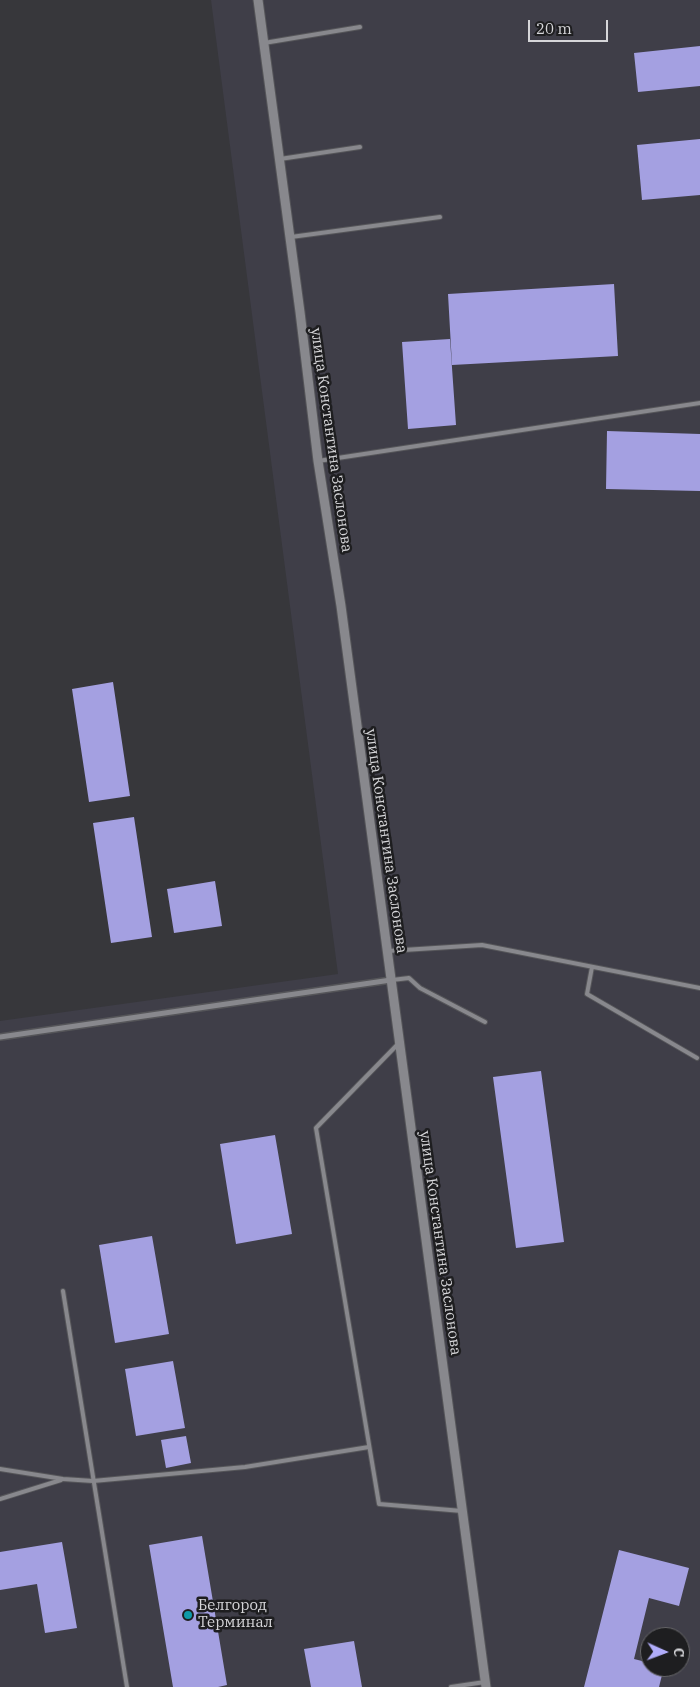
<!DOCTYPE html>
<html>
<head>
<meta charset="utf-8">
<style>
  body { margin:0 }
  #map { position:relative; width:700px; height:1687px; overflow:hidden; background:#37373b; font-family:"IBM Plex Serif",serif }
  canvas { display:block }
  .north { position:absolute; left:640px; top:1627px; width:50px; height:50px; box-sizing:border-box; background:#1e1e20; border:1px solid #68686a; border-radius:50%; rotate:92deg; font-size:14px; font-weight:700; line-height:20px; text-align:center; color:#d6d6d9 }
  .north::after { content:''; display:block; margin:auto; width:18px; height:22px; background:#b1adfa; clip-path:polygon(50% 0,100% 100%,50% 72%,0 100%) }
  .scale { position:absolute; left:528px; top:20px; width:80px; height:22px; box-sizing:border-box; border:2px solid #d6d6d9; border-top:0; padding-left:6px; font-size:15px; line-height:18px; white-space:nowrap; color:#d6d6d9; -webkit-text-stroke:4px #1e1e20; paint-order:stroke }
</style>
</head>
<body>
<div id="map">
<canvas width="700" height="1687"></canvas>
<div class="north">С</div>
<div class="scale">20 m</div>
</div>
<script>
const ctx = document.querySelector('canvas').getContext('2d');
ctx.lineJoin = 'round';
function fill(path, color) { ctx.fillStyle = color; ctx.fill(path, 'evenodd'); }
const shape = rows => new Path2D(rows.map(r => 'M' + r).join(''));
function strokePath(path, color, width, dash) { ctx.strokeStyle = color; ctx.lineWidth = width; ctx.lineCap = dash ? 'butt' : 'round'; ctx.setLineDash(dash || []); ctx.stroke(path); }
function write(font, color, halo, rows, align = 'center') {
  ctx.font = font + ' "IBM Plex Serif",serif'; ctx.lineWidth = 5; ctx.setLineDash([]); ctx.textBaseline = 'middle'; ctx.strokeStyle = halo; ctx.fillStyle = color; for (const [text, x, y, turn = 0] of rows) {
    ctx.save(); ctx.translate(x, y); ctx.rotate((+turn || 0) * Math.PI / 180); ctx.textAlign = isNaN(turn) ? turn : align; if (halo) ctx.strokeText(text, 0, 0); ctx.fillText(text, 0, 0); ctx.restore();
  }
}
fill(shape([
  [211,0,700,0,700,1687,0,1687,0,1021,338,974],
  [650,1637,680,1637,680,1667,650,1667]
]), '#3f3e48');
fill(shape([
  [700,46,700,86,638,92,634,53],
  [700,139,700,195,642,200,637,145],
  [614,284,618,356,452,365,448,294],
  [450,339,456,425,408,429,402,342],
  [607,431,700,434,700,491,606,489],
  [113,682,130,796,89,802,72,689],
  [134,817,152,937,111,943,93,823],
  [215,881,222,926,174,933,167,889],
  [541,1071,564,1242,516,1248,493,1077],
  [275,1135,292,1234,236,1244,220,1144],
  [152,1236,169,1334,115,1343,99,1245],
  [173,1361,185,1428,136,1436,125,1369],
  [186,1436,191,1463,166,1468,161,1440],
  [202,1536,227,1685,218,1687,173,1687,149,1545],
  [62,1542,77,1628,45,1633,37,1584,0,1590,0,1552],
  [619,1550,689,1568,679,1606,649,1598,634,1659,650,1663,650,1667,664,1667,659,1687,584,1687],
  [354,1641,362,1687,311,1687,304,1649]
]), '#a4a0e1');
const service = shape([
  [264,43,360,27],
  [280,159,360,147],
  [291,237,440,217],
  [318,461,700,403],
  [388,951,482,945,700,988],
  [592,967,587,994,697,1058],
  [392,980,409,978,420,988,485,1022],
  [398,1044,316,1128,379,1504,462,1511],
  [63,1291,127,1687],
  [0,1469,63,1479,93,1481,245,1467,369,1447],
  [0,1499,61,1480],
  [451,1687,485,1682]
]);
const minor = shape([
  [0,1037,391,980]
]);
const tertiary = shape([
  [258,0,300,312,318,461,341,606,486,1687]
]);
strokePath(service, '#555559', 6);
strokePath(minor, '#555559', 8);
strokePath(tertiary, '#555559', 11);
strokePath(service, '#88888d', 4);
strokePath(minor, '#88888d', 5);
strokePath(tertiary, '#88888d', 9);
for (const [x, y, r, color] of [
  [188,1615,5,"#0f9aa8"]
]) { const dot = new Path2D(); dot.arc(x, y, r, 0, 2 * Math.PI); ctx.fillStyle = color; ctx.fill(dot); strokePath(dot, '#1e1e20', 2); }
write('15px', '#d6d6d9', '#1e1e20', [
  ["улица Константина Заслонова",331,440,82],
  ["улица Константина Заслонова",386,841,82],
  ["улица Константина Заслонова",440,1243,82]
]);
write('15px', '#d6d6d9', '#1e1e20', [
  ["Белгород",198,1606],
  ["Терминал",198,1623]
], 'left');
</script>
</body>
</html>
